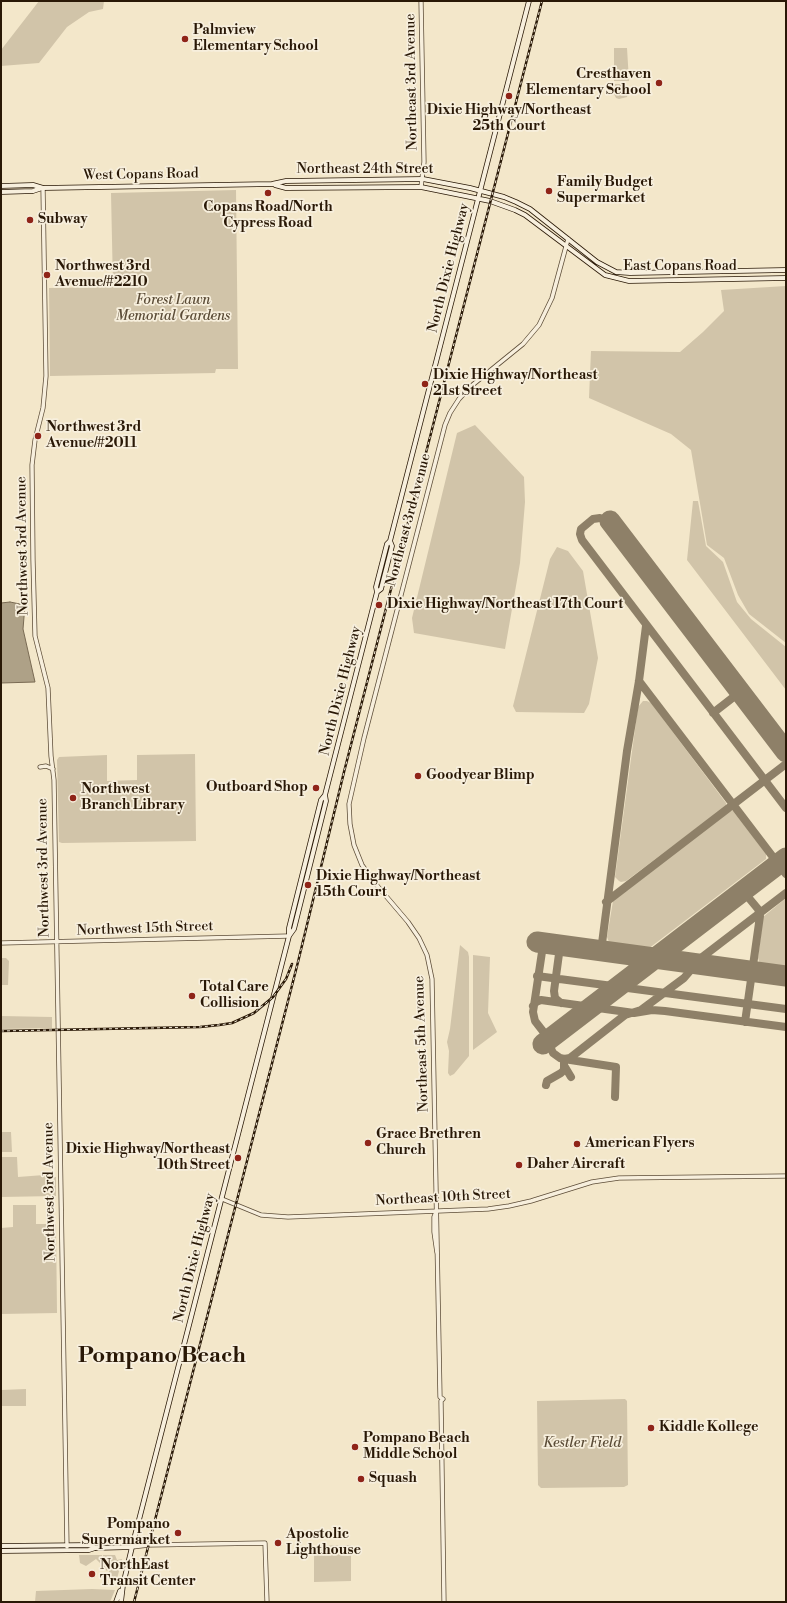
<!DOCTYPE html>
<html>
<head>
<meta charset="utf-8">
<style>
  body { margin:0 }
  #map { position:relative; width:787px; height:1603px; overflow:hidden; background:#f3e7ca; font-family:"Libre Bodoni",serif }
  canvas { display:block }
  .frame { position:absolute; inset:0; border:2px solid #291806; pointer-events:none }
</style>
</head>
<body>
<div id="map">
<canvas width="787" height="1603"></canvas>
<div class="frame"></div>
</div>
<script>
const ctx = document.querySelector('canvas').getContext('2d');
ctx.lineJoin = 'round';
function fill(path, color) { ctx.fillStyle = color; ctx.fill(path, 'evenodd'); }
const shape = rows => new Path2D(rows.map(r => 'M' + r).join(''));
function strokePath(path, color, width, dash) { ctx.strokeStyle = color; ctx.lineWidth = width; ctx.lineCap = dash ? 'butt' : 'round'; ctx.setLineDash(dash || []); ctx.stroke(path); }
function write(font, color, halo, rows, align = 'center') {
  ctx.font = font + ' "Libre Bodoni",serif'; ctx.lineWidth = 3.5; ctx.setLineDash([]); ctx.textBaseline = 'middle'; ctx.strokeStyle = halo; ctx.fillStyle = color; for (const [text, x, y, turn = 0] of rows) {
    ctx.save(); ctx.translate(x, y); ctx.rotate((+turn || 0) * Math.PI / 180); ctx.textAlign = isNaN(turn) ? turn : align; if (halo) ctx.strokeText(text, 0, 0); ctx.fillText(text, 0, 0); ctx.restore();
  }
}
fill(shape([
  [39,1,104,1,103,9,89,12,67,27,39,63,1,66,1,50],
  [614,48,627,48,629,81,614,81],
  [615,84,623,84,627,87,629,90,627,97,619,99,616,98,614,94,614,86],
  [236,190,238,369,216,369,215,373,50,376,49,288,113,287,111,193],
  [786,286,786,643,749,614,738,595,724,558,707,545,691,450,671,434,589,398,591,351,680,352,703,332,724,311,721,290],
  [475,425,524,477,525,502,520,563,505,649,414,633,412,618,457,433],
  [693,501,698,501,706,546,723,562,737,602,751,619,786,647,786,690,687,560],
  [557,547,568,551,583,571,598,658,589,704,584,713,516,712,513,706,550,559],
  [643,701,647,701,651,703,726,803,726,806,626,881,621,882,619,881,615,877,638,707],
  [195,754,196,841,62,843,59,842,57,760,59,757,107,755,107,781,137,780,137,755],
  [730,811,733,811,766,854,766,859,648,949,612,944,609,942,607,937,613,901],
  [786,898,786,967,760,964,758,958,763,917],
  [460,945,468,952,469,957,469,1056,454,1074,450,1076,448,1073,449,1051,447,1042,450,1029],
  [473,955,490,957,488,1013,497,1032,473,1050],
  [1,958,6,958,9,961,8,985,1,985],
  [1,1016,52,1017,52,1028,1,1029],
  [1,1132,11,1132,12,1152,1,1152],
  [1,1157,17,1157,18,1177,44,1175,46,1177,56,1177,56,1196,1,1197],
  [13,1205,36,1205,36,1224,56,1224,57,1313,1,1314,1,1228,13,1227],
  [26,1389,26,1406,1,1406,1,1390],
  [625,1399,627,1401,628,1485,624,1487,541,1488,538,1485,537,1401],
  [351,1545,351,1581,314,1582,314,1546],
  [79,1555,102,1555,101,1564,96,1559,86,1566,80,1563],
  [103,1555,115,1555,117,1560,122,1559,117,1579,112,1581,109,1574,109,1570,113,1564,107,1571,102,1566],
  [92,1589,115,1590,110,1602,35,1602,36,1591]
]), '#d1c4a9');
const water = shape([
  [10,602,25,605,23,629,35,682,1,683,1,603,10,602]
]);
fill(water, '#aea187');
strokePath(water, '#796a53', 1);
strokePath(shape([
  [610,521,600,518,593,519,581,529,580,534,582,540,786,808],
  [639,681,786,874],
  [713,713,740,692],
  [743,891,758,909,760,916,745,1022],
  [606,902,786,764],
  [601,951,627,751,639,681,646,626],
  [537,976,786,1009],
  [561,1003,555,998,554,991,559,954,563,948,568,946],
  [533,1006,536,1002,541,1000,634,1013,652,1010,665,1011,786,1027],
  [553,1036,549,1044,553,1053,560,1058,564,1059,570,1058,625,1015,641,1010,684,978,701,958,786,893],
  [549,1039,535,1021,533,1012,542,952,547,947,557,945],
  [565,1067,571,1077],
  [546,1085,547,1081,561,1073,564,1070,564,1059,616,1067,615,1097]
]), '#8e8068', 8);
strokePath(shape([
  [610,521,786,752],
  [537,942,786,976],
  [543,1044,786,858]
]), '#8e8068', 21);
const tertiary = shape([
  [421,1,424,162,421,187],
  [43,188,46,376,43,408,35,440,32,465,33,560,35,636,48,688,51,756,54,780,67,1547],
  [40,767,46,766,53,769],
  [1,943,289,936],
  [222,1199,261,1215,288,1217,488,1209,509,1206,531,1201,592,1182,619,1178,786,1176],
  [436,1212,434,1217,434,1232,437,1253],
  [132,1547,149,1545,265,1543,267,1602],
  [444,1602,441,1401,443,1399,440,1397,432,979,427,955,419,938,408,922,374,882,362,865,354,845,350,824,349,804,364,738,445,425,450,413,459,399,470,387,523,344,539,325,552,298,568,239]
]);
const secondary = shape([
  [275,185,286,188,421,187,490,201,515,210,525,215,605,275,629,281,786,278],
  [1,186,33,185,43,188,272,184,286,181,423,179,470,188,504,197,516,202,530,209,597,262,616,272,630,273,786,270],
  [1,192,33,191,42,188],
  [377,592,376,587,387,544,390,541,410,463,529,1],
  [289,936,294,929,326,801,325,795],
  [1,1546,91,1545,95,1548],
  [1,1551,89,1550,95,1548,132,1547],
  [116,1602,120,1591],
  [121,1602,123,1585,132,1547,289,936,289,928,321,800,325,795,377,592,381,589,392,546,390,541]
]);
strokePath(tertiary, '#5c4c37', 5);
strokePath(secondary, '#291806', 5.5);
strokePath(tertiary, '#f7efdd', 3.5);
strokePath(secondary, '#f7efdd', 4);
const rail = shape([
  [1,1031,200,1027,219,1025,232,1023,254,1013,273,997,286,979,292,964],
  [134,1602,298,962,344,772,542,1]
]);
strokePath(rail, '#291806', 2.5);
strokePath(rail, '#f7efdd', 1, [3]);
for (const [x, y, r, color] of [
  [185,39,4,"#8f2418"],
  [659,83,4,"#8f2418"],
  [509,96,4,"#8f2418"],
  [549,191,4,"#8f2418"],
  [268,193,4,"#8f2418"],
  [30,220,4,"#8f2418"],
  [47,275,4,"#8f2418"],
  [425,384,4,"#8f2418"],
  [38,436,4,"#8f2418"],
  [379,605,4,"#8f2418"],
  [418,776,4,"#8f2418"],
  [316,788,4,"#8f2418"],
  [73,798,4,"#8f2418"],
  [308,885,4,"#8f2418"],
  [192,996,4,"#8f2418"],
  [368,1143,4,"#8f2418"],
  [577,1144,4,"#8f2418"],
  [238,1158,4,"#8f2418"],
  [519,1165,4,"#8f2418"],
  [651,1428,4,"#8f2418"],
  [355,1447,4,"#8f2418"],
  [361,1479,4,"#8f2418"],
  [178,1533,4,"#8f2418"],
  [278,1543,4,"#8f2418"],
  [92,1574,4,"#8f2418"]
]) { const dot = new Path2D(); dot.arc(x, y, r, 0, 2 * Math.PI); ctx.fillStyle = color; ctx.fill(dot); strokePath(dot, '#f7efdd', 1.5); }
write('bold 14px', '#291806', '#f7efdd', [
  ["Palmview",193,31],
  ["Elementary School",193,47],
  ["Cresthaven",651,75,"right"],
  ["Elementary School",651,91,"right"],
  ["Dixie Highway/Northeast",509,111,"center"],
  ["25th Court",509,127,"center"],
  ["Family Budget",557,183],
  ["Supermarket",557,199],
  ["Copans Road/North",268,208,"center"],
  ["Cypress Road",268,224,"center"],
  ["Subway",38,220],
  ["Northwest 3rd",55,267],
  ["Avenue/#2210",55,283],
  ["Dixie Highway/Northeast",433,376],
  ["21st Street",433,392],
  ["Northwest 3rd",46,428],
  ["Avenue/#2011",46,444],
  ["Dixie Highway/Northeast 17th Court",387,605],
  ["Goodyear Blimp",426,776],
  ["Outboard Shop",308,788,"right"],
  ["Northwest",81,790],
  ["Branch Library",81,806],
  ["Dixie Highway/Northeast",316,877],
  ["15th Court",316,893],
  ["Total Care",200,988],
  ["Collision",200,1004],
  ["Grace Brethren",376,1135],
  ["Church",376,1151],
  ["American Flyers",585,1144],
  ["Dixie Highway/Northeast",230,1150,"right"],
  ["10th Street",230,1166,"right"],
  ["Daher Aircraft",527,1165],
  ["Kiddle Kollege",659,1428],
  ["Pompano Beach",363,1439],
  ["Middle School",363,1455],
  ["Squash",369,1479],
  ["Pompano",170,1525,"right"],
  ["Supermarket",170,1541,"right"],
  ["Apostolic",286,1535],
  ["Lighthouse",286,1551],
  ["NorthEast",100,1566],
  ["Transit Center",100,1582]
], 'left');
write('14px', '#291806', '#f7efdd', [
  ["Northeast 3rd Avenue",412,82,-91],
  ["Northeast 24th Street",365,170],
  ["West Copans Road",141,175,-1],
  ["East Copans Road",680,267],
  ["North Dixie Highway",449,268,-76],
  ["Northeast 3rd Avenue",409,520,-75],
  ["Northwest 3rd Avenue",23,546,-91],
  ["North Dixie Highway",341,691,-76],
  ["Northwest 3rd Avenue",44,868,-91],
  ["Northwest 15th Street",145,929,-2],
  ["Northeast 5th Avenue",422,1044,-92],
  ["Northwest 3rd Avenue",50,1192,-91],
  ["Northeast 10th Street",443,1198,-3],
  ["North Dixie Highway",195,1258,-76]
]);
write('italic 14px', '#5b4c37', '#f7efdd', [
  ["Forest Lawn",173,301],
  ["Memorial Gardens",173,317],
  ["Kestler Field",582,1444]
]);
write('bold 22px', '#291806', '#f7efdd', [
  ["Pompano Beach",162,1357]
]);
</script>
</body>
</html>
